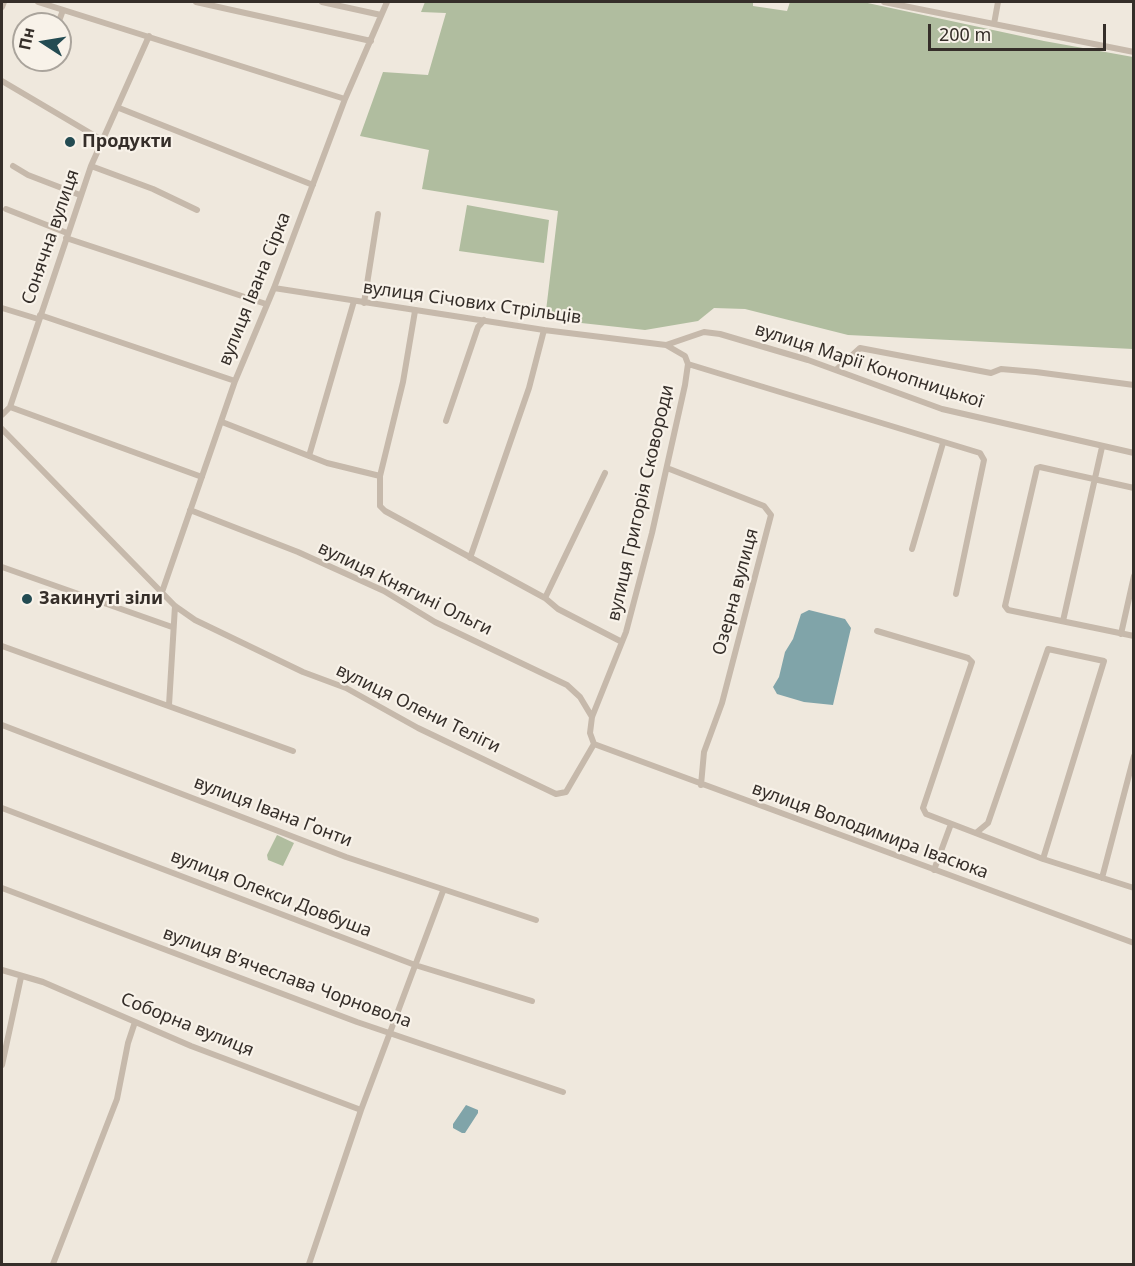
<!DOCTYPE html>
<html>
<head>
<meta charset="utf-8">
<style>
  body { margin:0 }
  #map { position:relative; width:1135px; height:1266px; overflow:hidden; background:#efe8dd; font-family:"Noto Sans",sans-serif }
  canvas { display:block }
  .frame { position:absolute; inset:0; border:3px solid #352e29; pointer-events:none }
  .north { position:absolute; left:12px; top:12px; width:60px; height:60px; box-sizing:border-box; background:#f8f2e9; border:2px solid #aaa49c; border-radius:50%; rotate:282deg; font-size:16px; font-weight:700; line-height:24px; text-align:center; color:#352e29 }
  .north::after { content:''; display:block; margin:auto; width:21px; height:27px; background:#234b52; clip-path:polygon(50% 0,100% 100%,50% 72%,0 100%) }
  .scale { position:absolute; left:928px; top:24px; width:178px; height:27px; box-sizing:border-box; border:3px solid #352e29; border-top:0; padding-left:8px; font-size:18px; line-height:21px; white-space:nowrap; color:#352e29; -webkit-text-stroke:4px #f8f2e9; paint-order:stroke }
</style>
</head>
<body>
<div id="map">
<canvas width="1135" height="1266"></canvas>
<div class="frame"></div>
<div class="north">Пн</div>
<div class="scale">200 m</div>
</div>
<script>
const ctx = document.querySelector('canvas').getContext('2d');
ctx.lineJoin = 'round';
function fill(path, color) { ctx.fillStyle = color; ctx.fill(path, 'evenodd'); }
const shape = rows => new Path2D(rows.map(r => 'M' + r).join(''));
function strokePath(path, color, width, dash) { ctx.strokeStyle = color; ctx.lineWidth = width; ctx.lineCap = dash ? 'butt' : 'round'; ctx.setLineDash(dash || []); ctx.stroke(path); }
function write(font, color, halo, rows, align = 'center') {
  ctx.font = font + ' "Noto Sans",sans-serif'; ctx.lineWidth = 4.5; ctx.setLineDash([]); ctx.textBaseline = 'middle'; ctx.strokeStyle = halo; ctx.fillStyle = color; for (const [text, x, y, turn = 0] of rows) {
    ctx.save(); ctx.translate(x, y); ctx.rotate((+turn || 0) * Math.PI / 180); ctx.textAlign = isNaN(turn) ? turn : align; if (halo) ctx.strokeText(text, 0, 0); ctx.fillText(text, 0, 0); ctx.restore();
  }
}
fill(shape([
  [425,2,753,2,753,6,787,11,790,2,863,2,1044,41,1133,57,1133,349,848,335,745,309,714,308,698,321,645,330,545,319,558,211,422,189,429,150,360,136,383,72,428,75,446,13,421,12],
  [467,205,549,220,544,263,459,251],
  [277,835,294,843,283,866,268,860,267,855]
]), '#b0bd9f');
fill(shape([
  [809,610,845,619,851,628,833,705,804,702,777,694,773,687,779,677,785,652,793,639,801,614],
  [466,1105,478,1110,478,1113,465,1133,462,1133,453,1128,453,1124]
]), '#80a4a9');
strokePath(shape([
  [38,2,345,99],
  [196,2,371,41],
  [322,2,381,15],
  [884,2,1134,52],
  [2,7,4,2],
  [58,24,63,10],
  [994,24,998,2],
  [40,67,42,60],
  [2,81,102,140],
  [119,108,313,185],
  [13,166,28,175,80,195],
  [91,166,153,189,197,210],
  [6,209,67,233],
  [66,238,266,304],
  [274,288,544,330,666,345,685,356,688,364,685,385,652,533,626,632,592,717,590,733,594,744],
  [364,303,378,214],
  [2,308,38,319],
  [415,311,403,382,380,476,380,506,385,511,545,598,558,609,622,642],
  [40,315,235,381],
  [666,345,704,332,720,334,808,360,942,409,1134,453],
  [688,364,980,453,984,460,956,594],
  [836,370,860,348,991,373,1001,369,1036,372,1134,385],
  [10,407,202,477],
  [2,415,10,407,91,166,149,36],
  [446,421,478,327,484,320],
  [222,422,327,463,380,476],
  [2,429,175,606,195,620,303,672,346,688,418,728,556,794,566,792,594,744],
  [309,456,354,301],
  [667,468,764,506,771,515,722,703,704,752,701,785],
  [1134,488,1040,467,1037,468,1005,606,1008,610,1134,636],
  [190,510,298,552,384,591,435,622,567,685,580,697,592,717],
  [912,549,943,443],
  [470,558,529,388,544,330],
  [2,567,172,627],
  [162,592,235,381,274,288,345,99,387,2],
  [545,598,605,473],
  [1063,621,1102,447],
  [877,631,968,658,972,662,923,808,926,814,1043,859,1104,661,1048,649,988,823,976,833],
  [1121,634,1134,576],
  [2,646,293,751],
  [169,705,175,606],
  [2,725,346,857,536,920],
  [594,744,1134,943],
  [2,808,415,965,532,1001],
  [1043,859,1134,888],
  [934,870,951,824],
  [1102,878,1134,756],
  [2,888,357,1022,563,1092],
  [2,970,43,982,191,1046,361,1110],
  [2,1065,21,977],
  [53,1264,117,1099,128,1043,135,1022],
  [309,1264,361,1110,443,891]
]), '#c6b9ab', 6);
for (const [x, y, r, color] of [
  [70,142,6,"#234b52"],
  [27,599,6,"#234b52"]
]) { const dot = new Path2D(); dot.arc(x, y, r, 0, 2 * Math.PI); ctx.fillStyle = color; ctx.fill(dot); strokePath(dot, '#f8f2e9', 2); }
write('bold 18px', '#352e29', '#f8f2e9', [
  ["Продукти",82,142],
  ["Закинуті зіли",39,599]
], 'left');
write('18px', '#352e29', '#f8f2e9', [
  ["Сонячна вулиця",51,237,-71],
  ["вулиця Івана Сірка",255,289,-68],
  ["вулиця Січових Стрільців",472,303,8],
  ["вулиця Марії Конопницької",869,366,18],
  ["вулиця Григорія Сковороди",641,503,-77],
  ["вулиця Княгині Ольги",405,589,26],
  ["Озерна вулиця",736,592,-75],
  ["вулиця Олени Теліги",418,709,26],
  ["вулиця Івана Ґонти",273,812,21],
  ["вулиця Володимира Івасюка",870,831,20],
  ["вулиця Олекси Довбуша",271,894,21],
  ["вулиця Вʼячеслава Чорновола",287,978,20],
  ["Соборна вулиця",187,1025,22]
]);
</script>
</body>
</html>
